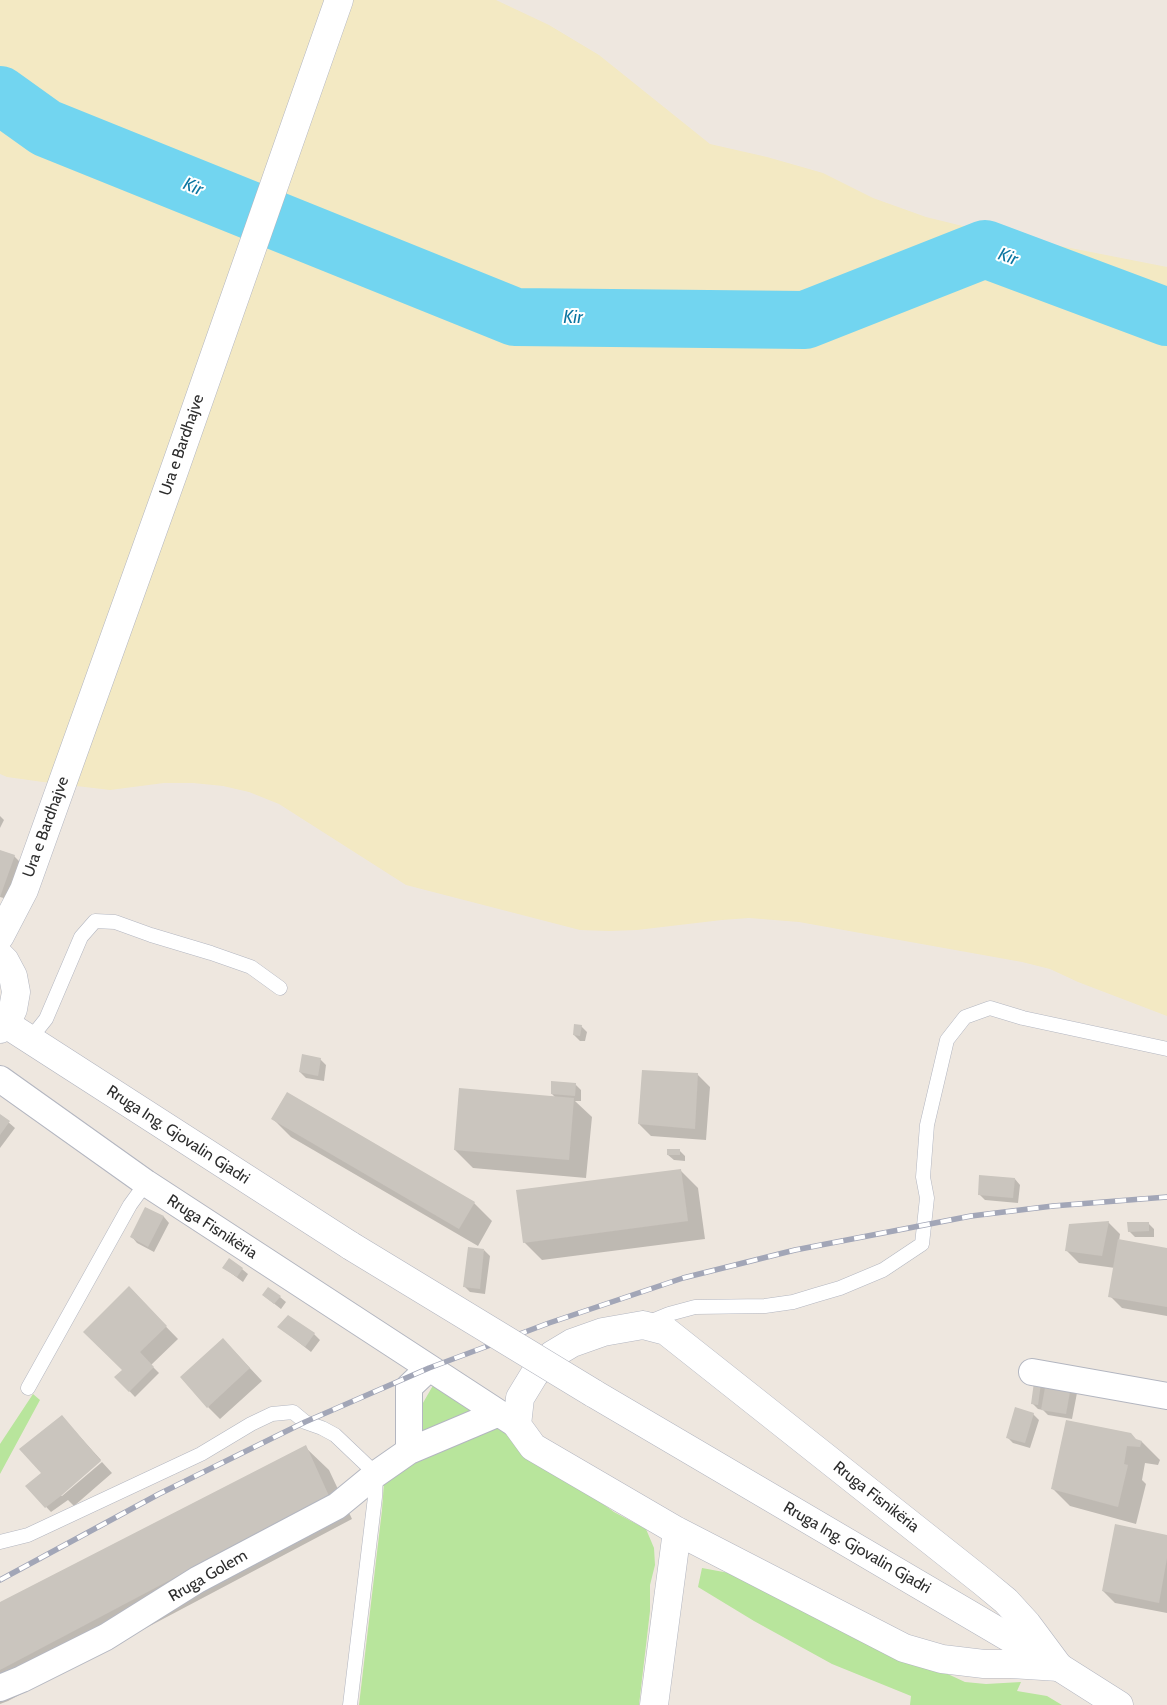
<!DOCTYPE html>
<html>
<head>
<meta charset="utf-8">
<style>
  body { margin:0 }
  canvas { display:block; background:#eee7df }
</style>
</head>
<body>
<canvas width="1167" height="1705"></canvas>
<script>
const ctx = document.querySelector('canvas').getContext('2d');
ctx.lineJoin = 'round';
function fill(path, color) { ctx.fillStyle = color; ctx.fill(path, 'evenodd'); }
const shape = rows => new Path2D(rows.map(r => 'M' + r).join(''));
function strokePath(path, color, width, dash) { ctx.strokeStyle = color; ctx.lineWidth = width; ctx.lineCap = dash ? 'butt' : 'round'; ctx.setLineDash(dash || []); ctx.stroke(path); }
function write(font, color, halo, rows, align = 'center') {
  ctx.font = font + ' Cabin,sans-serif'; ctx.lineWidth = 4; ctx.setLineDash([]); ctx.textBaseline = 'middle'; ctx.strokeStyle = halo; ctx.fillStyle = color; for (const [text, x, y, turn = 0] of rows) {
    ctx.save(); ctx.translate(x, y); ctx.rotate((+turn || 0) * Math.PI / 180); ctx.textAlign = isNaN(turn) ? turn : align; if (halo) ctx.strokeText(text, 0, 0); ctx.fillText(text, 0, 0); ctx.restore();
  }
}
fill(shape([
  [435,1382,614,1512,646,1529,654,1548,655,1565,650,1585,650,1611,639,1705,359,1705,382,1510,385,1469],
  [33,1394,40,1400,0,1474,0,1444],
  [702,1568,729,1573,965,1682,986,1684,1021,1682,1017,1691,1047,1696,1062,1705,910,1705,911,1696,832,1664,754,1621,698,1587]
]), '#b8e59c');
fill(shape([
  [0,0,496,0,549,25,599,55,710,144,767,157,823,173,873,198,926,217,979,230,1167,267,1167,1016,1078,982,1050,969,1022,962,799,922,749,918,722,920,637,930,609,931,580,930,406,885,279,804,249,792,223,786,193,783,164,783,110,790,43,782,7,777,0,774]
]), '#f3e9c3');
fill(shape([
  [0,816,4,820,0,828],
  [0,851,14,856,20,862,7,899,0,897],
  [581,1026,587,1032,585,1041,580,1041,574,1035],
  [320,1059,326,1065,324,1081,306,1078,300,1072],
  [697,1074,710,1087,706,1140,651,1136,639,1124],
  [575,1084,581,1090,581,1101,575,1101,592,1117,586,1178,473,1168,455,1150,556,1098,552,1094],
  [0,1115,15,1128,0,1148],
  [273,1119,474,1203,492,1221,478,1246,291,1137],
  [679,1150,685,1156,685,1161,674,1160,668,1155],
  [680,1170,698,1188,705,1239,542,1260,524,1242],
  [1015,1179,1020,1185,1018,1203,985,1200,979,1194],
  [146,1208,164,1217,169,1223,154,1252,137,1243,132,1237],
  [1108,1222,1120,1234,1119,1241,1167,1249,1167,1316,1122,1308,1110,1296,1115,1268,1079,1263,1067,1251],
  [1148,1223,1154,1229,1154,1237,1135,1237,1129,1231],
  [484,1250,490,1256,485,1294,470,1292,464,1286],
  [224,1268,242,1269,248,1274,243,1282],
  [263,1295,280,1297,286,1302,281,1309],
  [140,1300,178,1339,151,1365,159,1373,135,1397,116,1377,123,1370],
  [279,1327,314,1334,320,1340,311,1352],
  [235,1352,262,1381,220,1419,208,1407],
  [1041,1384,1046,1389,1071,1388,1077,1393,1072,1419,1048,1415,1043,1410,1038,1409,1032,1403],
  [1033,1414,1039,1420,1030,1448,1013,1443,1007,1437],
  [1067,1421,1142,1442,1160,1460,1158,1465,1145,1463,1142,1480,1146,1484,1136,1524,1070,1506,1052,1488],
  [73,1429,101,1460,60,1495,62,1496,102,1462,112,1473,74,1506,68,1500,51,1512,26,1486,41,1475],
  [305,1447,329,1470,352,1519,8,1701,0,1704,0,1603],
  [1167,1536,1167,1613,1115,1603,1103,1591]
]), '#0003');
strokePath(shape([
  [0,95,46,128,515,317,805,320,985,249,1167,317]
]), '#72d5f0', 58);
fill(shape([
  [0,850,15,855,0,897],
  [574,1024,582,1025,580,1036,573,1035],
  [302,1054,321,1058,318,1076,299,1072],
  [642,1070,698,1073,695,1129,638,1124],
  [551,1081,576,1083,575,1096,551,1094],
  [459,1088,574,1098,569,1160,454,1150],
  [287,1092,475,1202,459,1229,271,1119],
  [0,1114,10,1121,0,1135],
  [667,1149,680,1149,680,1155,667,1155],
  [681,1169,688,1221,523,1243,516,1190],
  [979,1175,1015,1178,1013,1198,978,1195],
  [145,1207,164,1216,148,1247,130,1237],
  [1109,1221,1102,1256,1065,1251,1069,1224],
  [1127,1222,1149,1222,1149,1231,1128,1232],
  [1118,1239,1167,1248,1167,1307,1108,1297],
  [468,1247,484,1249,480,1289,463,1287],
  [229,1258,243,1268,237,1277,222,1268],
  [129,1286,167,1326,140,1352,154,1367,129,1392,114,1377,122,1370,83,1332],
  [268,1287,281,1296,274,1304,262,1295],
  [288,1315,315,1333,305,1347,277,1327],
  [223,1338,250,1368,207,1408,180,1377],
  [1034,1382,1041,1383,1038,1405,1031,1404],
  [1046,1382,1071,1386,1066,1414,1041,1410],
  [1015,1407,1034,1413,1025,1443,1006,1438],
  [62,1415,101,1461,62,1495,45,1508,25,1486,41,1473,19,1449],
  [1066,1420,1131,1433,1136,1439,1142,1441,1140,1447,1127,1446,1124,1464,1128,1465,1118,1507,1051,1489],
  [306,1445,329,1496,0,1670,0,1602],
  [1115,1524,1167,1535,1167,1558,1159,1603,1102,1591]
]), '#cac5be');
const service = shape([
  [30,1039,46,1019,81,937,95,921,115,922,151,935,211,953,251,967,280,988],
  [647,1323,669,1314,695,1307,765,1306,793,1302,816,1295,840,1288,883,1270,922,1244,927,1198,923,1177,927,1125,947,1040,965,1017,990,1008,1023,1018,1167,1049],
  [28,1388,130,1205,146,1183],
  [0,1542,28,1535,201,1454,251,1424,272,1414,293,1412,305,1422,322,1428,335,1435,376,1474,375,1497,350,1705]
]);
const minor = shape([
  [0,1079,146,1183,517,1425],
  [1032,1372,1167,1396],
  [409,1451,409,1387,429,1368],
  [0,1688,22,1679,106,1637,197,1580,337,1506,376,1474,409,1451,499,1413]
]);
const tertiary = shape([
  [0,936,24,890,173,474,339,0],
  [643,1325,666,1331,983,1582,1006,1601,1027,1624,1059,1667,1011,1664,984,1664,942,1659,904,1648,677,1531,533,1447,517,1425,520,1398,534,1375,552,1355,572,1343,603,1332,643,1325],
  [654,1705,677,1531]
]);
const secondary = shape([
  [0,956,5,961,13,976,16,992,13,1009,6,1024,0,1029],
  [6,1024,351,1246],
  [593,1393,1059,1667,1119,1705]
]);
strokePath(service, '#b3b6c0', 15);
strokePath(minor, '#b3b6c0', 28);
strokePath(tertiary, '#b3b6c0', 29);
strokePath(secondary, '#b3b6c0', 29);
strokePath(service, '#fff', 14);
strokePath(minor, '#fff', 26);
strokePath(tertiary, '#fff', 28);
strokePath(secondary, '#fff', 28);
const rail = shape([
  [0,1580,159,1494,305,1422,429,1368,549,1323,683,1278,795,1250,971,1216,1053,1206,1167,1197]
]);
strokePath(rail, '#a2a6b7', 5.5);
strokePath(rail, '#fff', 4, [11]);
const secondaryBridge = shape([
  [351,1246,593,1393]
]);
strokePath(secondaryBridge, '#b3b6c0', 29, []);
strokePath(secondaryBridge, '#fff', 28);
write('16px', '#2d2d2d', '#fff', [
  ["Ura e Bardhajve",182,445,-71],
  ["Ura e Bardhajve",46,827,-70],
  ["Rruga Ing. Gjovalin Gjadri",178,1135,33],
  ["Rruga Fisnikëria",212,1227,33],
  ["Rruga Fisnikëria",876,1497,38],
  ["Rruga Ing. Gjovalin Gjadri",857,1548,30],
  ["Rruga Golem",208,1576,-30]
]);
write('italic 18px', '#0c76a1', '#fff', [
  ["Kir",193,187,22],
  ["Kir",1008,257,20],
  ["Kir",573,318]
]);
</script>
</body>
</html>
